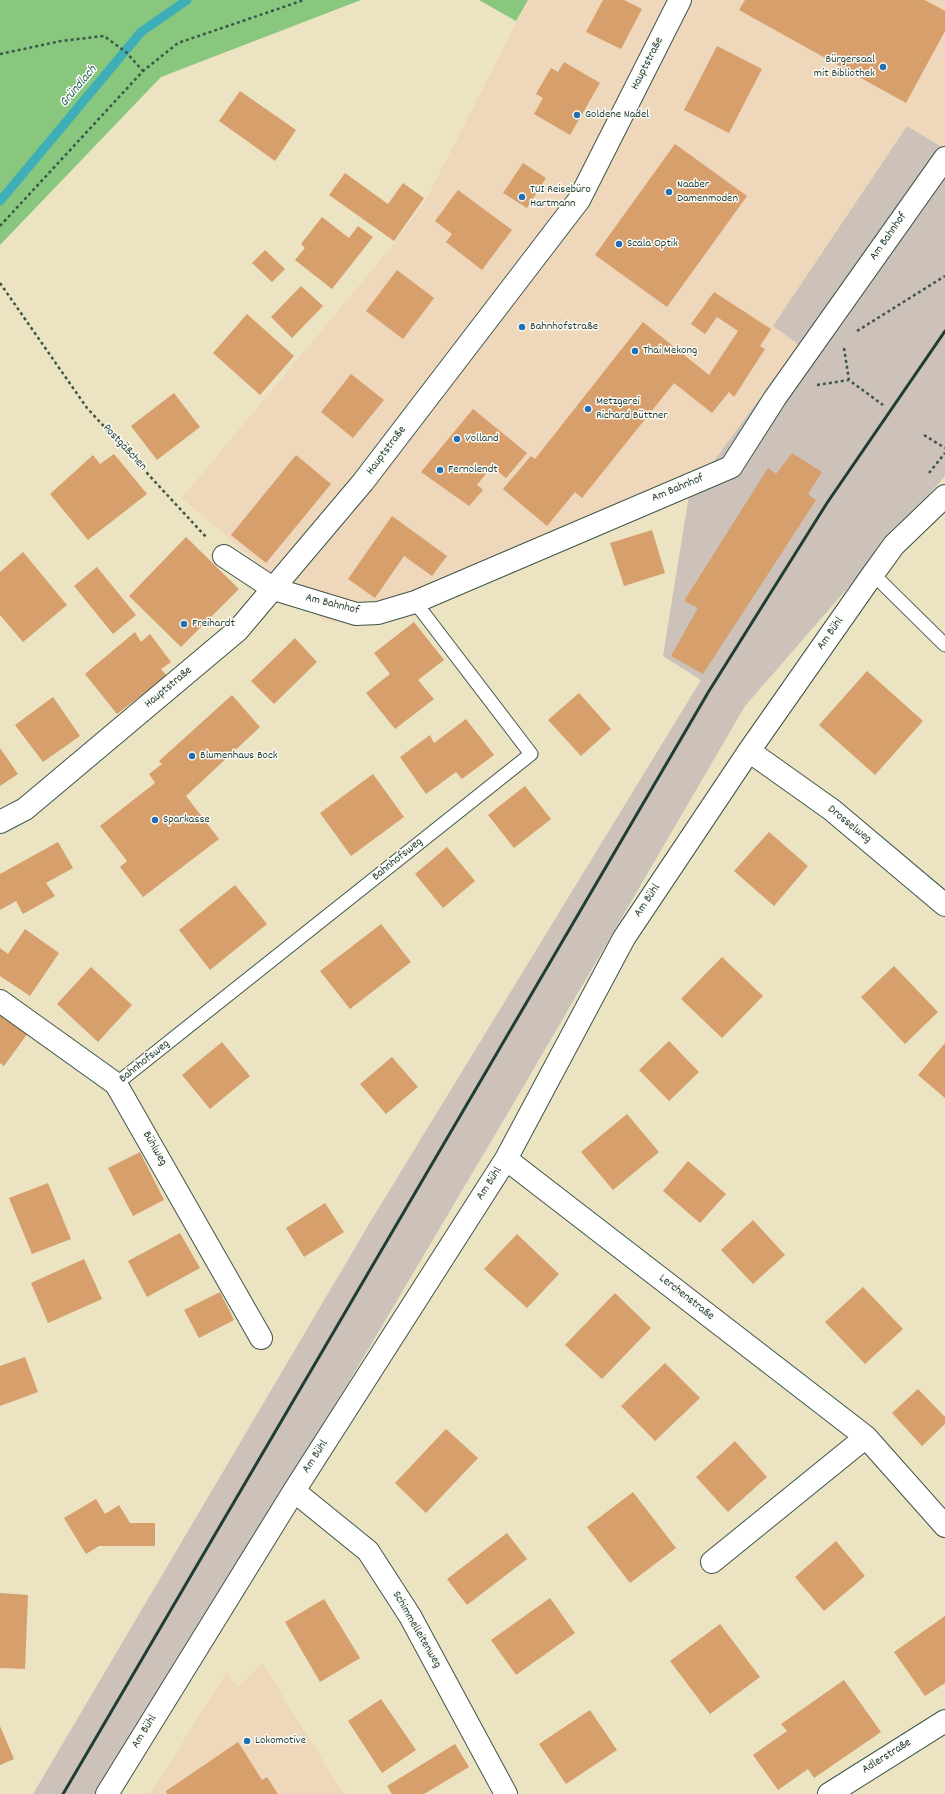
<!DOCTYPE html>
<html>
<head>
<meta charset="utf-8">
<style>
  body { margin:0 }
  canvas { display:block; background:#ebe3c2 }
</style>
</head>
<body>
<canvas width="945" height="1794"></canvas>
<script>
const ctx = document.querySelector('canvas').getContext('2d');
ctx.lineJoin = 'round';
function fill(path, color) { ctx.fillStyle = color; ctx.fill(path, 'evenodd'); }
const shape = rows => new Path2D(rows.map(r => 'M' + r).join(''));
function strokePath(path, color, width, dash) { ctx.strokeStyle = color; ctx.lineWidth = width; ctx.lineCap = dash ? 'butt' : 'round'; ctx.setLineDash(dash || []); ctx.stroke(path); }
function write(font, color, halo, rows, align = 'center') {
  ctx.font = font + ' Dekko,sans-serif'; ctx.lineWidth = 3; ctx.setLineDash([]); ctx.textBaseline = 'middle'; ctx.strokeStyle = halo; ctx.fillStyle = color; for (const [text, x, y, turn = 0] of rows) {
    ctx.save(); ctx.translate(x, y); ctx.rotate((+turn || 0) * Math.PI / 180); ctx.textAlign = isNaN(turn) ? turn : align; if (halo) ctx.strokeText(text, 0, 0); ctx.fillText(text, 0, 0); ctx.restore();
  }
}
fill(shape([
  [528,0,945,0,945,149,907,126,773,326,799,345,689,495,414,616,370,626,325,621,182,498,393,245,426,200],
  [262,1663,344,1794,150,1794,227,1672,238,1687]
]), '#eed7bb');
fill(shape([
  [907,126,945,149,945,476,745,706,515,1101,105,1794,33,1794,372,1219,701,680,663,656,689,495,799,345,773,326]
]), '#ccc2b9');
fill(shape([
  [0,0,361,0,161,77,0,245],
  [479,0,528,0,516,21]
]), '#88c77d');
strokePath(shape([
  [0,201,141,32,187,0]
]), '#3eafb6', 9);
fill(shape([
  [603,0,624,0,642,9,621,49,586,32],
  [745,0,925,0,945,11,945,31,906,103,739,10],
  [717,46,762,69,729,133,684,110],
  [564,62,600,83,570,135,534,114,543,98,536,94,551,68,558,72],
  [240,91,296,130,275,161,219,121],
  [675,144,747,196,667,307,595,255],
  [523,163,546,178,527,208,503,193],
  [345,173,388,204,403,183,424,198,394,241,329,195],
  [458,190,512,230,482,270,446,242,452,234,435,221],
  [322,217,349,238,358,226,373,237,332,289,295,260,305,248,301,244],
  [265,250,285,269,272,282,252,263],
  [397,270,434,298,403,339,366,311],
  [301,286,323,306,292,338,271,317],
  [714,292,771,329,760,346,765,349,734,397,729,392,712,413,674,383,582,498,575,492,547,526,503,489,531,456,535,459,643,322,709,375,738,331,717,317,705,334,691,324],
  [247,314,294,356,260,395,213,353],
  [351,374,384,400,353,438,321,412],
  [174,393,200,427,157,460,131,426],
  [473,409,527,453,506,478,492,466,477,485,483,490,469,506,421,472],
  [792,453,822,472,808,494,816,500,703,674,671,656,698,608,684,601,768,468,776,474],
  [114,454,147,494,88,540,50,494,93,455,100,464],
  [296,455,331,484,266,563,231,535],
  [392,516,447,556,432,576,404,556,375,598,348,579],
  [652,530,665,573,624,586,610,543],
  [186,537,239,589,181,647,129,596],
  [23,552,67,605,23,642,0,615,0,572],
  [97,567,136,615,113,634,74,586],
  [414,622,444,660,418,680,434,699,395,729,366,693,390,674,374,653],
  [135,632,141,642,150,634,171,662,161,669,167,676,117,714,85,674],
  [295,638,317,662,274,704,251,681],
  [867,671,923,721,875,775,819,725],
  [579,693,611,729,581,756,548,720],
  [232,695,260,727,186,796,219,839,143,897,120,867,127,861,100,826,155,783,149,774,162,764,159,761],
  [53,697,80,736,43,762,15,725],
  [466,719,494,755,462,779,456,772,426,794,400,757,430,735,434,743],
  [0,748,18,774,0,786],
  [373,774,404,817,351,856,320,813],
  [525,786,551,819,514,848,488,815],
  [769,832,808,866,774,906,734,871],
  [58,842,73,868,46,883,55,896,23,914,16,901,0,910,0,874],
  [447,847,475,881,443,908,415,874],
  [235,885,267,924,210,970,179,930],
  [381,924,411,962,350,1009,320,971],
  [25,929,59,953,30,996,0,976,0,948,8,954],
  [722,957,763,996,722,1038,681,999],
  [894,966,938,1012,905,1044,861,997],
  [91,967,132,1005,98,1042,57,1004],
  [0,1014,28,1033,4,1066,0,1063],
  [669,1041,699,1072,669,1101,639,1070],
  [222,1042,250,1076,210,1109,182,1075],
  [945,1043,945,1098,918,1075],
  [392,1057,418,1087,386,1114,360,1084],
  [627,1114,659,1152,613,1190,581,1152],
  [140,1152,164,1200,133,1216,108,1168],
  [688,1161,726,1194,700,1223,663,1191],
  [48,1183,71,1239,32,1254,9,1198],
  [325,1203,344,1232,304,1257,286,1228],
  [753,1220,785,1255,753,1284,721,1250],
  [180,1233,200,1268,147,1297,128,1261],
  [517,1234,559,1274,527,1308,484,1269],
  [84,1259,102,1299,48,1323,31,1283],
  [863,1287,903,1329,865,1364,825,1322],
  [220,1292,234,1320,199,1338,184,1310],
  [615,1293,651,1328,602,1379,565,1345],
  [25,1357,38,1392,0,1406,0,1366],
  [665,1363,700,1398,655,1441,621,1406],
  [918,1389,945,1417,945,1424,922,1446,892,1413],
  [446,1429,478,1458,426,1513,395,1483],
  [735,1441,767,1477,728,1512,696,1477],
  [633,1492,676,1548,630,1583,587,1527],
  [96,1499,105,1514,119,1505,130,1523,155,1523,155,1546,99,1546,86,1554,64,1518],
  [507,1533,527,1559,467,1605,447,1579],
  [836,1541,865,1576,824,1611,795,1577],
  [0,1593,28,1595,25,1669,0,1668],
  [550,1598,575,1633,516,1675,491,1640],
  [324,1599,360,1658,320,1682,285,1622],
  [945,1616,945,1683,925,1696,894,1652],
  [720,1624,760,1677,710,1714,670,1661],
  [844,1680,881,1732,814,1778,808,1769,778,1790,753,1755,787,1731,781,1724],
  [381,1699,416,1750,382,1773,348,1721],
  [590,1710,617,1750,566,1784,539,1744],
  [0,1726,14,1759,0,1765],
  [238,1742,262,1780,267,1777,278,1794,167,1794,166,1791],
  [455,1744,469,1767,424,1794,392,1794,387,1786]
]), '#d69f6c');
const lane = shape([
  [873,574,945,645],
  [116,1084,531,754,415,602]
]);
const street = shape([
  [224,556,274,589,356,614,378,613,415,602,731,467,775,398,945,158],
  [749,751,832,810,945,905],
  [0,1001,116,1084,261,1338],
  [506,1159,866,1437,945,1526],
  [294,1491,368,1551,410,1616,506,1794],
  [712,1562,866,1437],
  [107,1794,294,1491,506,1159,624,938,749,751,873,574,894,545,945,496],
  [829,1794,945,1721]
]);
const secondary = shape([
  [0,822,25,809,238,630,363,482,579,200,680,0]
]);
strokePath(lane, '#3e5649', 15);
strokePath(street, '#3e5649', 24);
strokePath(secondary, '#3e5649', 24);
strokePath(shape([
  [0,54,61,41,104,36,126,52,143,71],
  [0,226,143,71,178,43,304,0],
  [0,283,87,408,206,537],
  [857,331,945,276],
  [844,348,849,380,883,405],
  [817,385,849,380],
  [924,435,945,448],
  [929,473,945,453]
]), '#3e5649', 2.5, [3, 3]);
strokePath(lane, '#fff', 13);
strokePath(street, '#fff', 22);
strokePath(secondary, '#fff', 22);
strokePath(shape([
  [63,1794,709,691,827,503,945,331]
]), '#1f3d34', 3);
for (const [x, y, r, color] of [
  [883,67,4,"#1f6fb2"],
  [577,115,4,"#1f6fb2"],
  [669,192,4,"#1f6fb2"],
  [522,197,4,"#1f6fb2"],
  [619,244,4,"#1f6fb2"],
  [522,327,4,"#1f6fb2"],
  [635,351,4,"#1f6fb2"],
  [588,409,4,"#1f6fb2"],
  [457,439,4,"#1f6fb2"],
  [440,470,4,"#1f6fb2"],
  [184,624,4,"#1f6fb2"],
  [192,756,4,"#1f6fb2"],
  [155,820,4,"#1f6fb2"],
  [247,1741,4,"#1f6fb2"]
]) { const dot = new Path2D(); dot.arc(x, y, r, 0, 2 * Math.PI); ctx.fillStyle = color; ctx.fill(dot); strokePath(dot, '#fdfcf7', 1.5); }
write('12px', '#1f3d34', '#fdfcf7', [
  ["Bürgersaal",875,60,"right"],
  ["mit Bibliothek",875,74,"right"],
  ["Goldene Nadel",585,115],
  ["Naaber",677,185],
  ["Damenmoden",677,199],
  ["TUI Reisebüro",530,190],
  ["Hartmann",530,204],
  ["Scala Optik",627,244],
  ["Bahnhofstraße",530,327],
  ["Thai Mekong",643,351],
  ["Metzgerei",596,402],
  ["Richard Büttner",596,416],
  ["Volland",465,439],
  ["Fernolendt",448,470],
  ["Freihardt",192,624],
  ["Blumenhaus Bock",200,756],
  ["Sparkasse",163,820],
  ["Lokomotive",255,1741]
], 'left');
write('12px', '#1f3d34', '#fdfcf7', [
  ["Hauptstraße",648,64,-63],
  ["Am Bahnhof",889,237,-55],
  ["Postgäßchen",124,448,47],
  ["Hauptstraße",387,451,-53],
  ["Am Bahnhof",678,489,-23],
  ["Am Bahnhof",332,605,14],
  ["Am Bühl",831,634,-55],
  ["Hauptstraße",169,688,-40],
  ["Drosselweg",849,825,39],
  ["Bahnhofsweg",398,860,-39],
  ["Am Bühl",648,901,-56],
  ["Bahnhofsweg",145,1062,-39],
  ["Bühlweg",154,1149,60],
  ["Am Bühl",490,1184,-57],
  ["Lerchenstraße",686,1298,38],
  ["Am Bühl",316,1457,-57],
  ["Schimmelleitenweg",416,1630,60],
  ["Am Bühl",145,1732,-58],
  ["Adlerstraße",887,1757,-32]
]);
write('italic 13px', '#2a6562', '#fdfcf7', [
  ["Gründlach",79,87,-50]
]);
</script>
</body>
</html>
